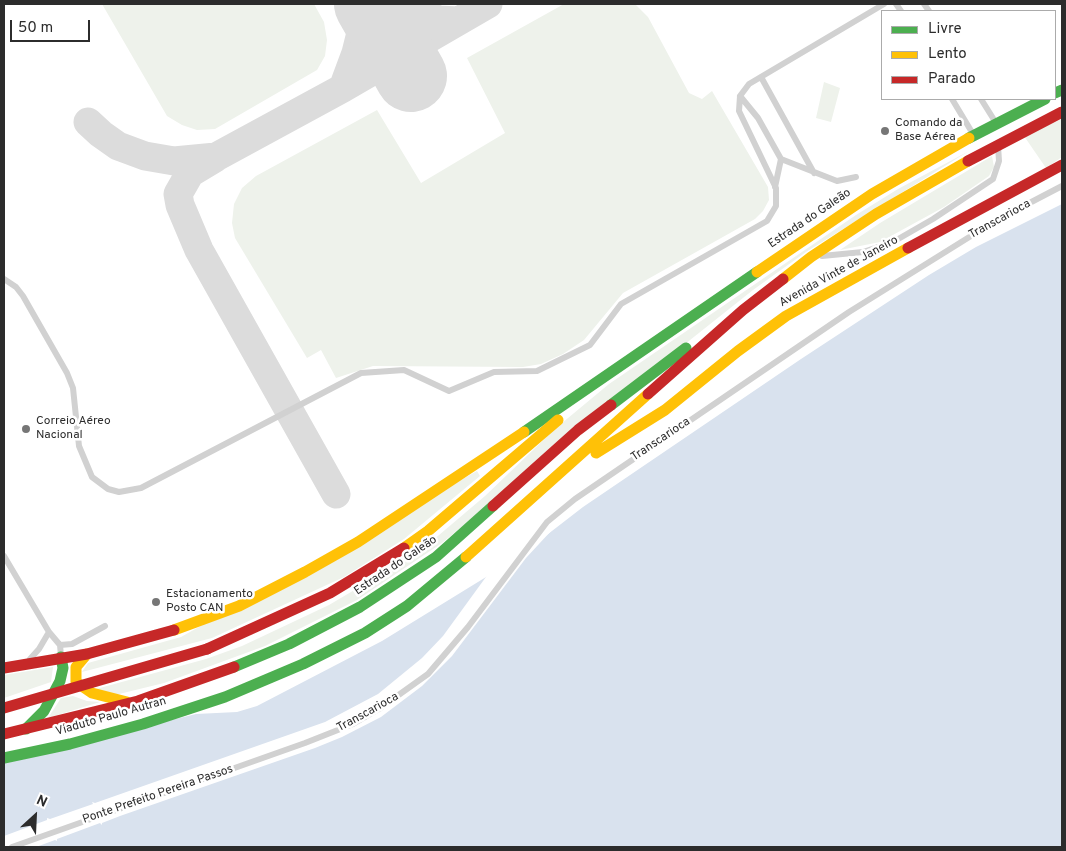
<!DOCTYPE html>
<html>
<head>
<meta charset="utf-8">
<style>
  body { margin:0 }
  #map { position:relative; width:1066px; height:851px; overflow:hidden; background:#fff; font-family:Overpass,sans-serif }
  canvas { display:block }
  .frame { position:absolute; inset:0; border:5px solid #2c2c2c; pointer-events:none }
  .legend { position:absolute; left:881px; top:10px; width:175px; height:90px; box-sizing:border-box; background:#fff; border:1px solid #ababab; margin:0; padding:6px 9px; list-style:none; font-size:15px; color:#2c2c2c }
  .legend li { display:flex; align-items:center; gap:10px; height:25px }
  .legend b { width:25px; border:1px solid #ababab }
  .north { position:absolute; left:10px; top:791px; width:50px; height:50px; -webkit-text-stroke:4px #fff; paint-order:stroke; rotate:25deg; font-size:14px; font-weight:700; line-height:20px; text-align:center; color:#2c2c2c }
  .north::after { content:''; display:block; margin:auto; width:18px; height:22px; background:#2c2c2c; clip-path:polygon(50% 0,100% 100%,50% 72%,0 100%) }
  .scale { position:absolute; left:10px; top:20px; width:80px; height:22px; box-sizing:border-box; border:2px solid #2c2c2c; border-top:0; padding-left:6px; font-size:15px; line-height:18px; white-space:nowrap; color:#2c2c2c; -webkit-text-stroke:4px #fff; paint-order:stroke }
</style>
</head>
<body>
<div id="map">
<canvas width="1066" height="851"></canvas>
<div class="frame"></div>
<ul class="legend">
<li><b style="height:6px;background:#4caf50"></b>Livre</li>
<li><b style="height:6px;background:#ffc107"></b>Lento</li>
<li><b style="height:6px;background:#c62828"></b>Parado</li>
</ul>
<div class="north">N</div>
<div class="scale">50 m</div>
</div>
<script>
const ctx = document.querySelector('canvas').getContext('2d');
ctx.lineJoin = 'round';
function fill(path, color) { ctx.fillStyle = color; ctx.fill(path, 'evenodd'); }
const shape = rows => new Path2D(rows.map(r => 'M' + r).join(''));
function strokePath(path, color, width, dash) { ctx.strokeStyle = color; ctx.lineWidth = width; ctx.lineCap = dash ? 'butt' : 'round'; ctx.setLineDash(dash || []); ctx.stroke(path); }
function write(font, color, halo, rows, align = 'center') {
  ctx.font = font + ' Overpass,sans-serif'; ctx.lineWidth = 5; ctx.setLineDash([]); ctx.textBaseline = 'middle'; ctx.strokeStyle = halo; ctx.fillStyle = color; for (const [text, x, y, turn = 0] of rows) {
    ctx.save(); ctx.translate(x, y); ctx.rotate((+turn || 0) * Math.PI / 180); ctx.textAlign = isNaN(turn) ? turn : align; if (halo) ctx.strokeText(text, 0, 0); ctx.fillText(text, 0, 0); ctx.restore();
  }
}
fill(shape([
  [102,4,314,4,324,22,327,40,325,56,317,70,215,129,197,130,182,125,167,116],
  [564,4,635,4,648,17,689,93,702,99,712,91,768,187,769,200,763,211,755,219,623,293,584,340,563,354,541,364,523,367,373,366,336,378,321,350,307,358,235,238,232,223,234,204,242,188,256,176,377,110,421,183,505,133,467,58],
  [824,82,840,88,831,122,816,118],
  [1062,119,1062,157,1046,168,1024,136],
  [969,151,806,252,753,290,641,379,442,543,357,600,265,646,164,683,115,695,96,689,206,659,242,646,329,605,395,566,432,541,485,496,556,428,609,384,856,215,898,189],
  [992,156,994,167,989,176,944,207,880,242,840,250,880,223],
  [477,471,480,476,404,539,344,577,212,638,82,672,88,663,181,637],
  [53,667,51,682,4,698,4,675],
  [73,696,87,701,100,702,48,718,61,698]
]), '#eef2eb');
fill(shape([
  [1062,204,1062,847,4,847,4,761,196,714,237,712,257,706,382,641,517,558,583,507,801,359,929,275,976,247]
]), '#d9e2ee');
fill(shape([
  [549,530,551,531,526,558,452,656,422,686,381,717,342,737,315,748,120,816,102,823,102,825,100,823,57,839,57,841,55,840,36,847,4,847,4,836,47,820,47,818,50,819,93,804,92,802,95,803,325,722,378,694,422,658,443,636,491,570,516,556]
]), '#fff');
strokePath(shape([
  [393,4,439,20,458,21],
  [343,88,356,53,361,33,361,4],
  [88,122,101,134,118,146,145,156,174,161,216,157,343,88,488,4],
  [215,158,190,173,178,194,180,205,199,250,336,494]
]), '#dcdcdc', 29);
strokePath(shape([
  [370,4,411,76]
]), '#dcdcdc', 72);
strokePath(shape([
  [896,4,901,11],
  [924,4,929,11],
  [761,77,814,173],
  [740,96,758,118,781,159,837,181,856,177],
  [952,99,973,134],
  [981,99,996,123],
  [775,187,781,159],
  [822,256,863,252,893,242,933,219,993,179,999,161,998,146],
  [4,279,16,287,23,296,67,373,73,388,79,446,92,477,108,489,119,492,141,488,361,373,404,370,449,391,494,372,537,371,590,345,621,304,767,221,776,206,776,188,739,111,740,96,749,84,884,4],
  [4,556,49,632,60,645,61,656],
  [60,645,72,644,105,626],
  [30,659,39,649,49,632],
  [12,847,305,743,353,724,379,709,428,674,468,627,547,522,575,499,849,312,995,221,1062,186]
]), '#d1d1d1', 6);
strokePath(shape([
  [1055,93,1062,90],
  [969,138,1045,99],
  [611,405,686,348],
  [524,432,757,272],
  [234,667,289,644,360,607,436,557,493,506],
  [26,729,44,711,60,681,63,668,61,657],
  [4,758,70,744,143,724,225,697,303,664,365,633,407,606,466,557]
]), '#4caf50', 11);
strokePath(shape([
  [757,272,872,194,969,138],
  [783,279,811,257,876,214,968,161],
  [596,453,665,410,738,351,786,316,908,248],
  [404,548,428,531,558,420],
  [466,557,648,394],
  [174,630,239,606,305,572,358,542,524,432],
  [87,654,76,667,76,682,92,693,127,702]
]), '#ffc107', 11);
strokePath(shape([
  [968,161,1062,112],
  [908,248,1062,165],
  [648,394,743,310,783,279],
  [493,506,578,430,611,405],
  [207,649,330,593,404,548],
  [4,668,87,654,174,630],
  [4,734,138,701,234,667]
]), '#c62828', 11);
strokePath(shape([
  [4,708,207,649]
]), '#c62828', 11);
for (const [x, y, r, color] of [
  [885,131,5,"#767676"],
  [26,429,5,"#767676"],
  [156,602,5,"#767676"]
]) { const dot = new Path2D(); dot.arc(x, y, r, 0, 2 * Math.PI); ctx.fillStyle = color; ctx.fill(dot); strokePath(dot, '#fff', 2); }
write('12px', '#2c2c2c', '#fff', [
  ["Comando da",895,124],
  ["Base Aérea",895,138],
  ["Correio Aéreo",36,422],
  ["Nacional",36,436],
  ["Estacionamento",166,595],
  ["Posto CAN",166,609]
], 'left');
write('12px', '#2c2c2c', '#fff', [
  ["Estrada do Galeão",810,219,-34],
  ["Transcarioca",1000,220,-29],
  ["Avenida Vinte de Janeiro",839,272,-29],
  ["Transcarioca",661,440,-34],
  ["Estrada do Galeão",396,566,-34],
  ["Transcarioca",368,713,-29],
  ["Viaduto Paulo Autran",111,717,-16],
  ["Ponte Prefeito Pereira Passos",158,795,-19]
]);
</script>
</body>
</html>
